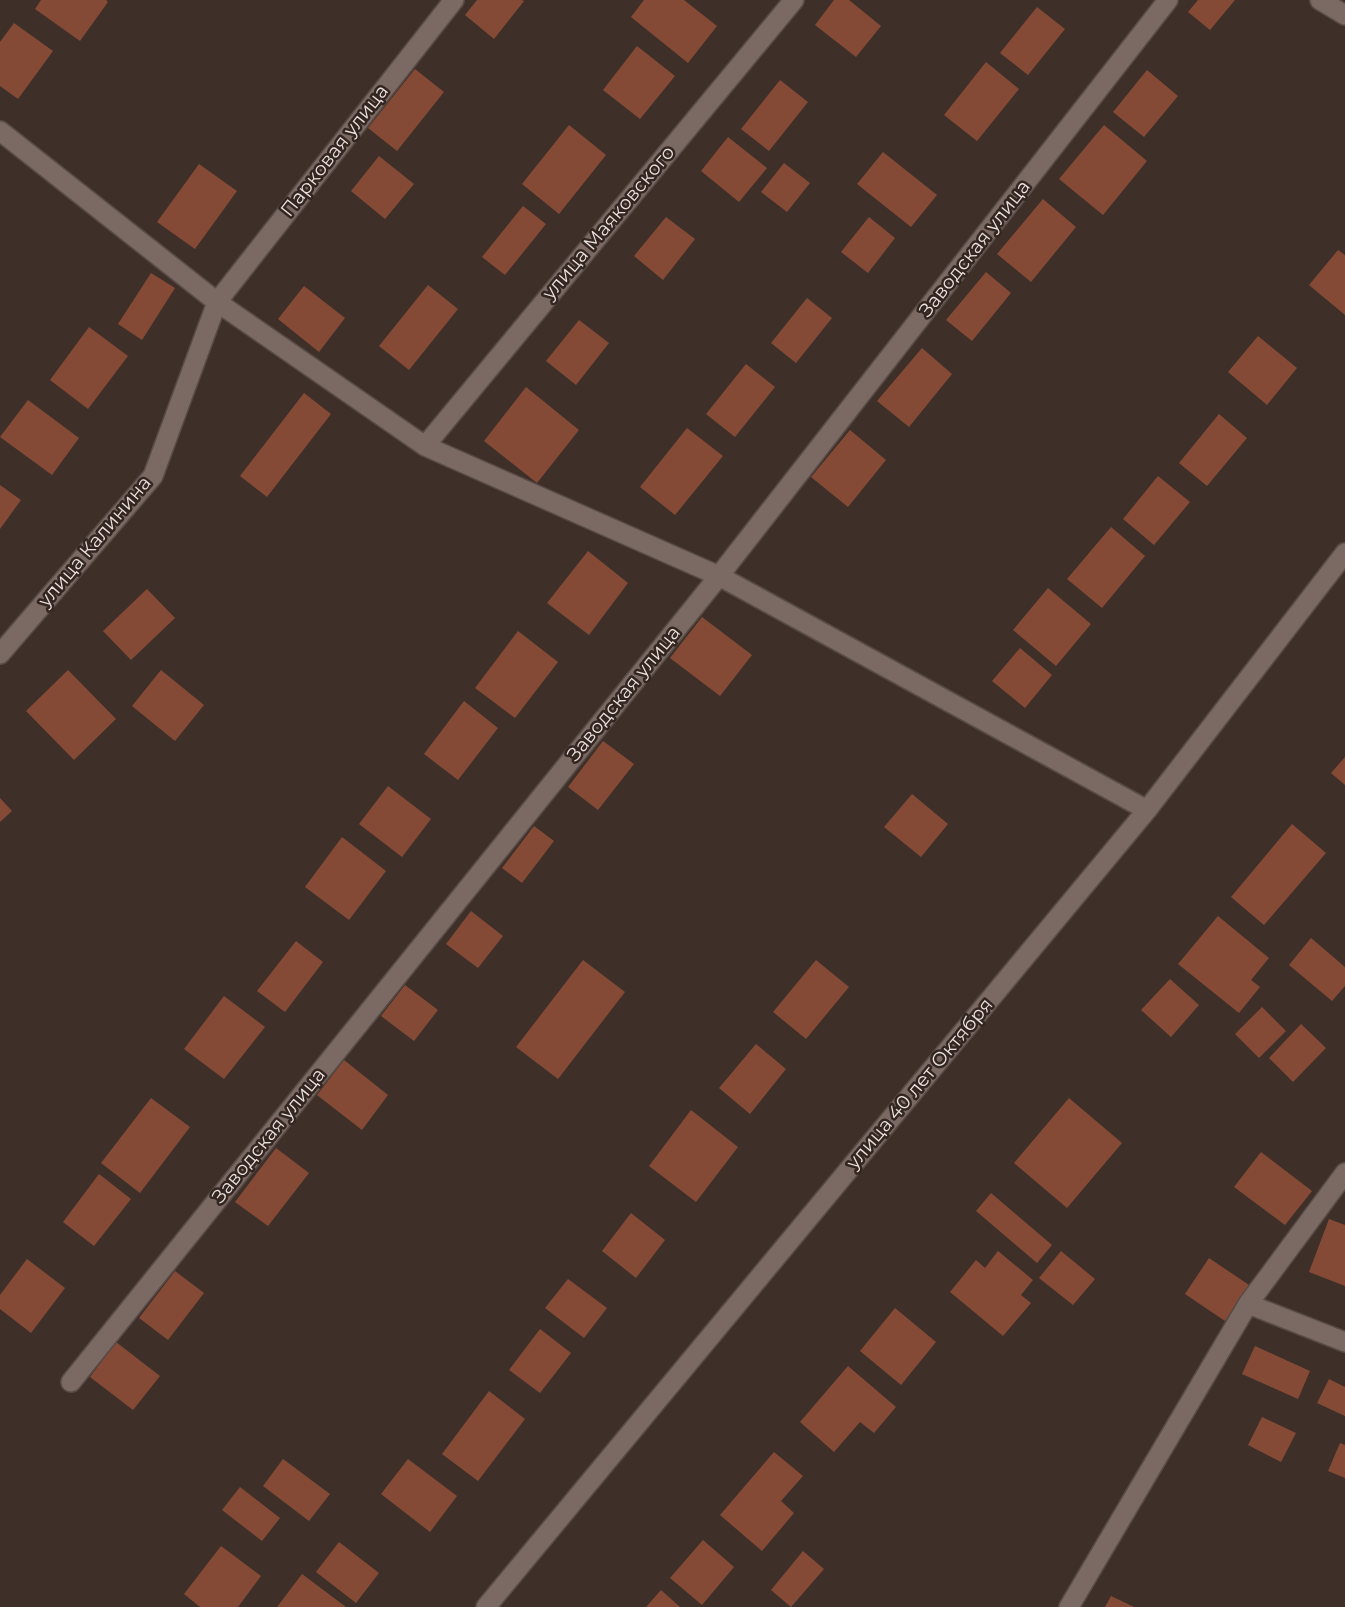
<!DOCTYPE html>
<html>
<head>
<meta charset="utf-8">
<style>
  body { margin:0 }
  canvas { display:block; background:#3e2f29 }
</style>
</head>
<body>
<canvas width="1345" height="1607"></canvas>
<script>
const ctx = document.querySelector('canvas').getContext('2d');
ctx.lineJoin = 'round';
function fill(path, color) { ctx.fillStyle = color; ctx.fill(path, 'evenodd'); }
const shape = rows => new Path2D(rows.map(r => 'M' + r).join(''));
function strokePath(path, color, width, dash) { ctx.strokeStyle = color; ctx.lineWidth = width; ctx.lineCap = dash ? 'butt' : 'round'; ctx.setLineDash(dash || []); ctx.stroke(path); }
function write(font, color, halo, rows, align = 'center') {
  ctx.font = font + ' Montserrat,sans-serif'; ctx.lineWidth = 5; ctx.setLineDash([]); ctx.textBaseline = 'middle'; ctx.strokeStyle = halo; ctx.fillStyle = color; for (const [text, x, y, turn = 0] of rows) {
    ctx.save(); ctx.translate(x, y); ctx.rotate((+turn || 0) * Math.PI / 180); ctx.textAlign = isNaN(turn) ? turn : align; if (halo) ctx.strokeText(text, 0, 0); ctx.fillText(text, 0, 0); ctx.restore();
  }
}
fill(shape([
  [41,0,106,0,108,2,80,41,35,9],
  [477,0,522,0,524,1,494,39,465,15],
  [644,0,684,0,717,26,688,63,631,17],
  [834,0,849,0,881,26,856,57,815,25],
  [1198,0,1235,0,1210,30,1188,12],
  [1037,7,1065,29,1028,75,1000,53],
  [14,23,53,51,18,99,0,86,0,42],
  [637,46,675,76,640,119,603,90],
  [986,62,1019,89,977,141,944,115],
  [415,69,444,92,397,151,368,128],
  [1147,70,1178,96,1144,137,1113,112],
  [780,80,808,102,769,151,741,129],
  [569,125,606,155,559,214,522,184],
  [1104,125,1147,161,1103,215,1059,179],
  [728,137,767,168,739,202,701,171],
  [883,152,937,195,911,227,857,184],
  [379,156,414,184,385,219,351,191],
  [784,163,810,183,787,212,761,192],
  [199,164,237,191,195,249,157,222],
  [1043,199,1076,227,1031,282,997,254],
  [523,206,546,224,505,275,482,257],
  [666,217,695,239,663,280,634,256],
  [869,217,895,238,868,273,841,252],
  [1338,250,1345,255,1345,315,1309,285],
  [986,272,1011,293,972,341,946,320],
  [151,273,175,288,142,340,118,324],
  [428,285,458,309,409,370,379,346],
  [304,286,345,318,319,352,278,319],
  [807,298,832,318,796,363,771,343],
  [579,320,609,343,576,385,546,361],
  [89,327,128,356,88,409,50,380],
  [1258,336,1297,368,1267,405,1228,372],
  [922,348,952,374,909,427,877,401],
  [746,364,775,387,735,437,706,414],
  [526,387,579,430,537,483,484,441],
  [304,393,331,414,267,497,240,476],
  [28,400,79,438,52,475,0,437],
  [1219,414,1247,438,1207,486,1179,463],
  [687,428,723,456,675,515,640,487],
  [850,430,886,460,848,507,811,477],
  [1158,476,1190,502,1154,545,1123,519],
  [0,485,21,500,0,529],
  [1111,527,1145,556,1102,608,1067,579],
  [588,551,628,583,589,635,547,603],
  [1048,588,1091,624,1056,666,1013,630],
  [147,589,175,618,131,660,103,631],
  [702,617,752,655,720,696,670,658],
  [518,631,558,662,515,718,475,688],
  [1020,648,1052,675,1025,708,992,681],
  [68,670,116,719,74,760,26,711],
  [161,670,204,705,175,741,132,706],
  [464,701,498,728,458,780,424,754],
  [603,741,634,764,598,810,568,787],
  [1345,757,1345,785,1331,773],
  [388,786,431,819,402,857,359,824],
  [912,794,948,824,921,857,884,827],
  [0,798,12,811,0,822],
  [1292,824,1326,853,1264,925,1231,897],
  [534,826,554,841,522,883,502,868],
  [342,837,386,871,349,920,305,887],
  [471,911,503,936,478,968,446,944],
  [1218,916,1269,958,1251,980,1260,987,1239,1013,1178,964],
  [1311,938,1345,967,1345,986,1332,1001,1289,965],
  [296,941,323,962,285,1012,257,991],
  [583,960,625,992,558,1079,516,1047],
  [816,960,849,987,806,1039,773,1012],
  [1170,979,1199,1005,1171,1037,1141,1010],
  [405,985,438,1010,414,1041,381,1016],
  [224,996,265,1027,224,1079,184,1049],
  [1262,1007,1286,1031,1259,1058,1235,1034],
  [1301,1024,1326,1048,1293,1082,1269,1058],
  [756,1044,786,1069,750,1114,719,1088],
  [344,1060,388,1095,362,1130,317,1095],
  [151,1098,190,1127,140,1193,101,1163],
  [1069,1098,1122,1143,1067,1208,1014,1163],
  [691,1110,738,1147,696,1202,649,1166],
  [276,1148,309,1173,268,1226,235,1202],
  [1261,1152,1312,1191,1285,1225,1234,1187],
  [99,1174,131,1199,94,1246,63,1222],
  [991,1193,1052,1245,1037,1263,976,1211],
  [631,1213,665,1240,636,1278,602,1251],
  [1329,1219,1345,1225,1345,1286,1309,1272],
  [998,1251,1033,1280,1021,1295,1031,1303,1003,1336,950,1292,976,1260,985,1268],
  [1061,1251,1095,1279,1073,1305,1039,1278],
  [1209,1258,1249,1285,1225,1321,1185,1294],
  [27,1259,65,1288,31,1333,0,1309,0,1295],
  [175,1271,204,1293,168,1340,139,1318],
  [568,1279,607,1308,584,1338,545,1308],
  [895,1308,936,1342,901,1385,860,1351],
  [540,1329,571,1353,540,1393,509,1370],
  [116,1342,160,1376,133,1410,90,1377],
  [1255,1346,1310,1371,1298,1399,1242,1374],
  [848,1366,896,1407,874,1433,860,1422,834,1452,800,1422],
  [1329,1379,1345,1387,1345,1416,1317,1403],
  [489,1391,525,1419,478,1481,442,1454],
  [1262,1417,1296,1433,1281,1462,1248,1445],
  [1340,1443,1345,1445,1345,1478,1328,1471],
  [774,1452,803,1476,781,1501,794,1513,762,1551,720,1515],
  [283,1459,330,1494,309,1521,263,1486],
  [408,1459,457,1496,430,1532,381,1494],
  [240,1487,280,1518,262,1541,222,1510],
  [703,1540,734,1567,702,1605,670,1578],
  [339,1542,379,1573,356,1603,316,1572],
  [221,1546,261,1576,238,1607,200,1607,184,1594],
  [803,1551,824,1569,791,1607,771,1590],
  [302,1574,346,1607,277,1607],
  [661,1590,680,1607,646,1607],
  [1111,1596,1134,1607,1105,1607]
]), '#854a36');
const minor = shape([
  [1320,0,1345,15],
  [0,131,217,302,425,446,719,576,1147,810],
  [425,446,794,0],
  [0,654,153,476,217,302,454,0],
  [1248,1304,1345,1342],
  [71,1382,719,576,1168,0],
  [1069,1607,1248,1304,1345,1173]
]);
const tertiary = shape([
  [486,1607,1147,810,1345,553]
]);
strokePath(minor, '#574b47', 22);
strokePath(tertiary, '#574b47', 22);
strokePath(minor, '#7b6963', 19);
strokePath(tertiary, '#7b6963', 19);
write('19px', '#eae0dd', '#332520', [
  ["Парковая улица",335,151,-52],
  ["улица Маяковского",609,223,-50],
  ["Заводская улица",975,249,-52],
  ["улица Калинина",95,542,-50],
  ["Заводская улица",624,694,-51],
  ["улица 40 лет Октября",920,1084,-50],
  ["Заводская улица",269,1136,-51]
]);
</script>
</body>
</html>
